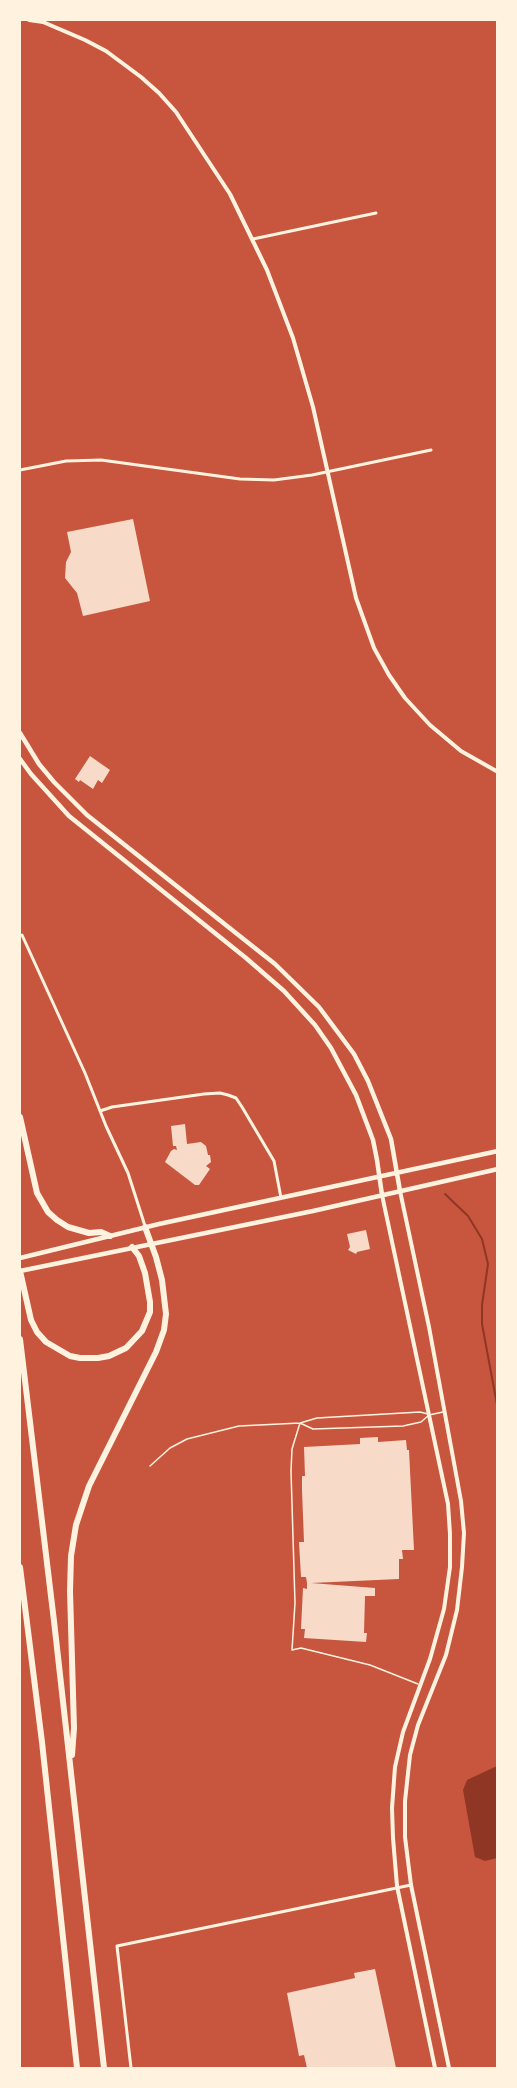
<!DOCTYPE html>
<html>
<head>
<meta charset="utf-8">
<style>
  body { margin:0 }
  #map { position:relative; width:517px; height:2088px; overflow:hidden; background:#c8553d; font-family:"Source Sans 3",sans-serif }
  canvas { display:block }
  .frame { position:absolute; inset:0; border:21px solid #fff3e0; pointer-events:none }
</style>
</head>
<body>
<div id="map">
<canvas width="517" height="2088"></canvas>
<div class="frame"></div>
</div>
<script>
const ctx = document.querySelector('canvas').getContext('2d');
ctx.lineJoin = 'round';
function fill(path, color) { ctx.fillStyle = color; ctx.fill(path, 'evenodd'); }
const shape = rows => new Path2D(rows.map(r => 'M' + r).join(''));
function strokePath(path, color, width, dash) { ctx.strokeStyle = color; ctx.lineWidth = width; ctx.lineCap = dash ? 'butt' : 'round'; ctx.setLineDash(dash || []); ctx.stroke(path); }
fill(shape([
  [497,1766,497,1858,485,1861,475,1857,463,1790,467,1780]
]), '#8f3625');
strokePath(shape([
  [445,1194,468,1216,482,1239,488,1264,482,1305,482,1324,498,1410]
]), '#8f3625', 2);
fill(shape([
  [133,519,150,601,83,616,77,593,65,578,66,562,71,552,67,532],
  [90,756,110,770,102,783,98,780,93,789,80,780,79,782,75,779],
  [185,1124,187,1144,201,1142,206,1146,208,1155,210,1155,211,1162,206,1166,210,1169,199,1185,195,1185,165,1162,171,1151,174,1149,177,1150,176,1146,173,1146,171,1126],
  [366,1230,370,1249,357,1252,356,1254,348,1250,350,1247,347,1234],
  [378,1437,378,1442,406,1440,407,1450,409,1450,414,1550,402,1550,403,1559,399,1559,399,1579,311,1583,375,1588,375,1596,365,1596,364,1633,367,1633,366,1642,304,1638,305,1629,301,1629,303,1588,307,1589,307,1583,306,1577,301,1577,299,1542,304,1542,302,1490,302,1476,305,1476,304,1447,360,1444,360,1438],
  [375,1969,396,2068,307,2068,304,2055,299,2056,287,1993,355,1978,354,1973]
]), '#f7dbc8');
strokePath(shape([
  [300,1423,292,1449,291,1471,295,1603,292,1650,301,1648,370,1665,418,1684],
  [300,1423,313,1429,403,1426,421,1422,429,1415,443,1412],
  [150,1466,170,1448,187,1439,239,1426,300,1423,317,1418,420,1412,428,1414]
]), '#fff3e0', 1.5);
strokePath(shape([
  [253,239,376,213],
  [20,470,66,461,101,460,240,479,274,480,312,475,431,450],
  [22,935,85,1073,106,1126,128,1173,145,1226],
  [100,1111,112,1107,204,1094,220,1093,228,1095,236,1098,242,1107,274,1161,281,1198],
  [131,2068,117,1946,411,1885]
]), '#fff3e0', 3);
strokePath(shape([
  [29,20,43,22,85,40,106,51,141,77,159,93,176,112,230,194,267,270,293,338,313,407,356,598,374,648,389,675,405,698,430,725,461,751,498,772],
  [400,1191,429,1327,461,1501,464,1533,462,1567,457,1610,446,1655,418,1725,410,1755,405,1801,405,1837,411,1885,449,2068],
  [382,1195,448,1504,450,1534,450,1567,444,1609,430,1659,403,1732,395,1767,392,1808,393,1838,397,1886,435,2068]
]), '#fff3e0', 4);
strokePath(shape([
  [20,733,39,764,54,782,87,815,275,964,319,1007,354,1054,368,1081,391,1139,400,1191],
  [20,759,31,774,69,816,246,958,284,991,315,1025,331,1048,356,1095,373,1140,377,1160,382,1195],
  [20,1258,159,1224,498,1151],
  [20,1271,313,1211,498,1169]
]), '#fff3e0', 4.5);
strokePath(shape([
  [20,1117,37,1193,48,1212,57,1220,68,1227,89,1233,101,1232,110,1236],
  [20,1271,31,1320,37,1332,46,1342,70,1356,80,1358,98,1358,109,1356,126,1348,142,1331,150,1312,150,1302,145,1273,139,1256,132,1247],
  [20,1339,54,1621,104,2068],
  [20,1567,42,1742,77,2068],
  [72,1755,74,1728,70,1591,71,1556,76,1525,89,1486,156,1352,164,1330,166,1314,162,1280,156,1257,145,1227]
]), '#fff3e0', 6);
</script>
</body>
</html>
